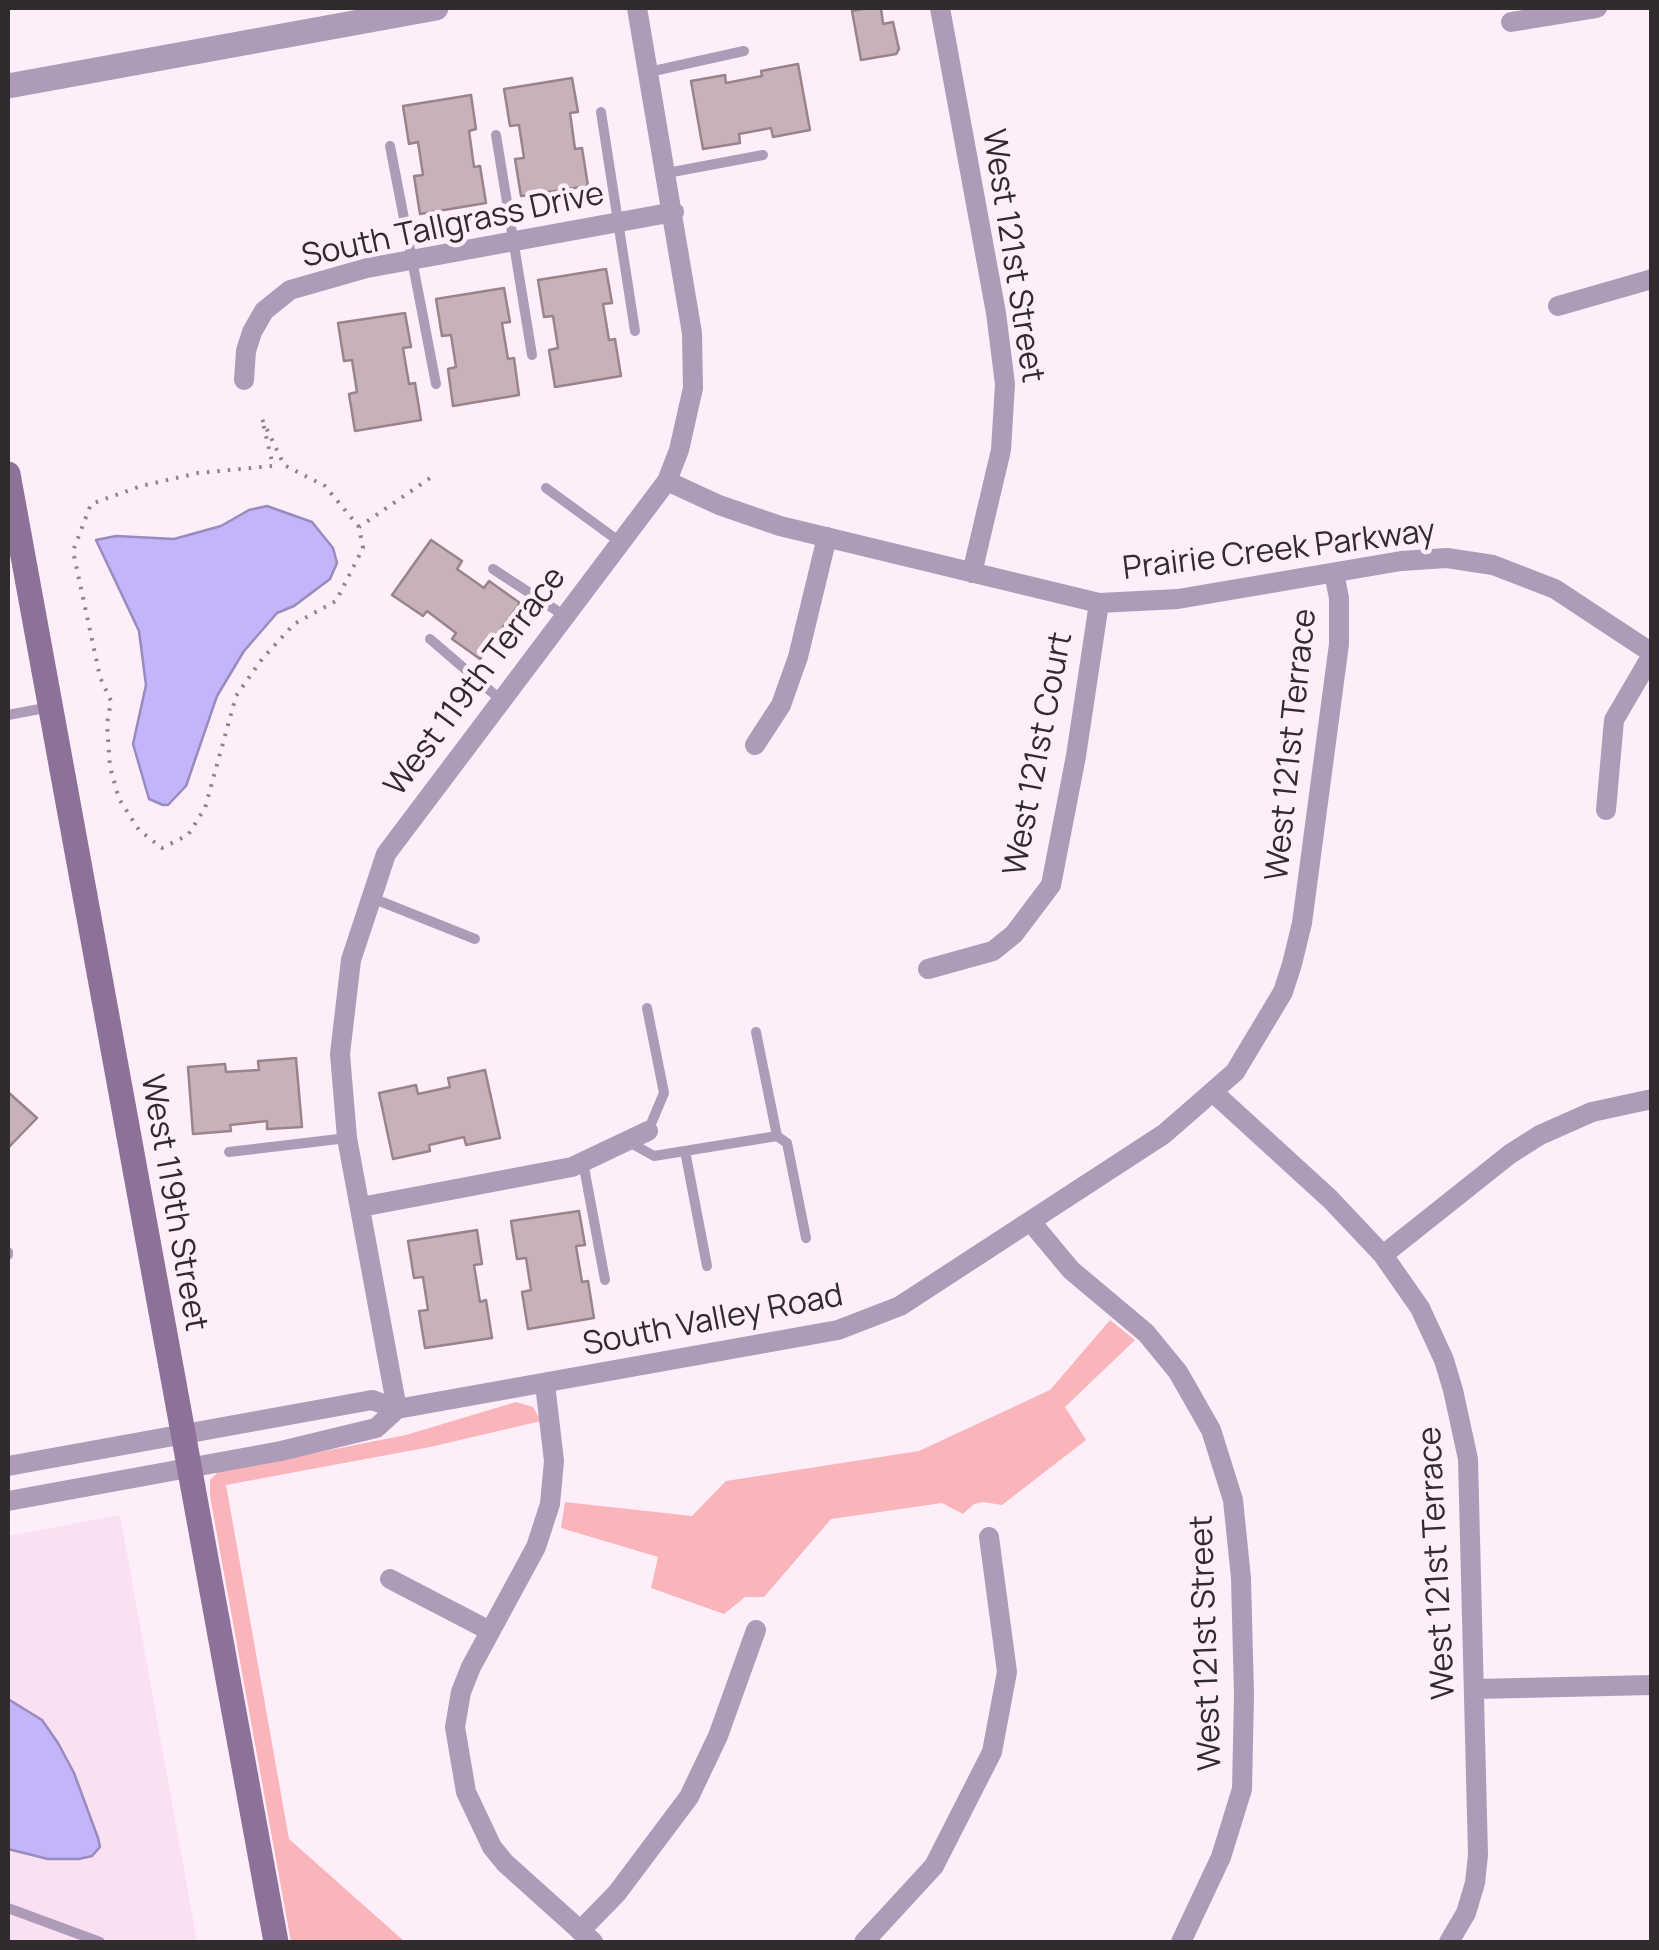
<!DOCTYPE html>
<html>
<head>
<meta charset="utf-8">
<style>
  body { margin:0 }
  #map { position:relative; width:1659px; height:1950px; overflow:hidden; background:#fdeef9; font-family:Manrope,sans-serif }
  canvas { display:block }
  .frame { position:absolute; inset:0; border:10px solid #312a2f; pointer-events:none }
</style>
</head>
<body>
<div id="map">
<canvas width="1659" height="1950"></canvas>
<div class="frame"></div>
</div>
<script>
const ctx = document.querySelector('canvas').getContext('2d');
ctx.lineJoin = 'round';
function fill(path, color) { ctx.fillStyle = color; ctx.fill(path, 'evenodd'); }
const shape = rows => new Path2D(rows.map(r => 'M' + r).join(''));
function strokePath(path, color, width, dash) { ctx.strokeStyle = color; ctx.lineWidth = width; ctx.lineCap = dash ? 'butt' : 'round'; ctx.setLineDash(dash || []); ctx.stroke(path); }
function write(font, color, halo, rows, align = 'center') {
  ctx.font = font + ' Manrope,sans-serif'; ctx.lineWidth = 9; ctx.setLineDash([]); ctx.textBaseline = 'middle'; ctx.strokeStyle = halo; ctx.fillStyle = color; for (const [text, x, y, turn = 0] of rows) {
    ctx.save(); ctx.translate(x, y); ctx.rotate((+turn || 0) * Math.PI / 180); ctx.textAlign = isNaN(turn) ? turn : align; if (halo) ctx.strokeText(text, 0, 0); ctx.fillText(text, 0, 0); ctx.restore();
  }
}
fill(shape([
  [120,1515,197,1942,8,1942,8,1536]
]), '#f9e0f3');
fill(shape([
  [1110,1320,1135,1340,1065,1407,1086,1440,1002,1505,983,1502,974,1504,963,1514,942,1503,831,1519,764,1597,745,1597,724,1614,651,1588,658,1557,561,1528,565,1502,692,1516,726,1481,919,1451,1050,1390],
  [516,1402,533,1407,541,1421,430,1447,226,1485,289,1839,405,1942,291,1942,210,1496,210,1480,218,1472,406,1435]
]), '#f9b5b9');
const water = shape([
  [267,506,312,522,333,548,337,563,330,579,294,606,277,613,244,651,217,696,186,786,168,805,163,805,149,799,133,744,146,685,139,631,96,540,116,536,174,539,221,526,249,510,267,506],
  [8,1699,42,1720,58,1743,74,1773,98,1838,100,1847,92,1856,79,1859,48,1859,8,1849,8,1699]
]);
fill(water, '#c4b4fa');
strokePath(water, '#988bbd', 2.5);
const building = shape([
  [868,8,881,8,883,24,893,22,899,49,896,54,861,60,852,11,868,8],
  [798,64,810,130,773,137,771,128,739,134,740,143,703,149,691,81,725,75,726,83,762,76,761,71,798,64],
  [572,78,578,112,570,113,575,149,582,148,588,186,521,196,515,159,524,158,519,125,510,126,504,89,572,78],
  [471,95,476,129,469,131,474,167,480,166,486,203,420,214,414,176,423,175,418,142,409,144,403,106,471,95],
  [606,269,612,303,603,304,609,340,615,339,621,376,555,387,549,350,558,348,553,316,544,317,538,280,606,269],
  [504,288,510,322,502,323,508,359,514,358,519,395,453,406,448,369,456,367,451,335,442,336,436,299,504,288],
  [405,313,411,347,403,348,409,384,415,383,421,420,355,431,349,394,357,392,352,360,344,361,338,323,405,313],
  [431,540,462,561,457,569,484,588,489,581,520,603,480,659,452,639,456,633,427,611,423,616,392,595,431,540],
  [296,1058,302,1127,267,1129,267,1121,230,1125,231,1131,193,1134,188,1067,225,1064,226,1072,259,1070,258,1061,296,1058],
  [485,1070,500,1138,466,1145,464,1137,429,1145,430,1151,393,1159,379,1093,416,1085,418,1094,450,1087,448,1078,485,1070],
  [8,1092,37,1118,8,1148,8,1092],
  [579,1211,585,1245,576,1246,582,1282,588,1281,594,1318,528,1329,522,1292,531,1290,526,1258,517,1259,511,1221,579,1211],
  [477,1230,482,1264,474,1265,480,1302,486,1300,492,1338,425,1348,419,1311,428,1310,423,1277,414,1278,408,1241,477,1230]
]);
fill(building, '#c8b2ba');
strokePath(building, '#99848b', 2.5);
strokePath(shape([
  [359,527,325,486,284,465,262,419,273,466,198,473,141,486,91,504,73,551,100,677,111,701,107,724,110,767,119,799,139,830,162,848,188,835,205,808,236,696,262,659,294,624,336,601,363,548,359,527,430,478]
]), '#8e838b', 4, [2.5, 8]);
strokePath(shape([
  [649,72,744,51],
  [601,112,635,331],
  [496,135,532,355],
  [390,146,436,384],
  [667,173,763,155],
  [546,488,620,542],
  [493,569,565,616],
  [430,639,501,700],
  [8,715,50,707],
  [372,898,475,939],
  [647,1008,664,1093,648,1131],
  [756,1032,777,1136,787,1143,806,1238],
  [629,1142,654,1156,777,1136],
  [685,1151,707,1266],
  [229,1152,347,1138],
  [583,1162,605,1280],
  [8,1252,8,1255],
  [8,1908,100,1942]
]), '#ae9bb7', 10);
strokePath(shape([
  [940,8,996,313,1005,384,1001,450,972,573],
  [1511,22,1597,8],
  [1558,306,1652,279],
  [244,380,246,351,252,332,264,311,290,290,367,268,674,212],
  [667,481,719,505,780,526,1099,603,1178,599,1401,561,1447,558,1493,565,1555,589,1652,653],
  [755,745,781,705,798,657,827,537],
  [1606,810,1614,720,1652,655],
  [928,969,993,951,1014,934,1051,885,1076,756,1099,603],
  [1214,1093,1330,1199,1383,1255,1420,1308,1444,1360,1453,1390,1468,1459,1478,1855,1475,1883,1466,1913,1449,1942],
  [361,1207,572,1167,648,1131],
  [1031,1222,1071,1270,1146,1333,1178,1372,1211,1430,1233,1500,1241,1578,1244,1695,1242,1789,1221,1857,1181,1942],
  [1383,1255,1510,1154,1540,1135,1592,1112,1652,1099],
  [545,1384,554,1461,550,1504,536,1547,471,1667,461,1692,455,1727,466,1792,492,1847,505,1863,593,1942],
  [397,1409,347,1138,340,1054,351,960,386,854,667,481,679,450,693,388,692,333,637,8],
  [8,1466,372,1400,397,1409,838,1330,900,1306,1164,1134,1235,1072,1283,992,1292,964,1302,923,1339,644,1339,598,1334,573],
  [8,1501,281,1451,376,1428,397,1409],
  [390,1579,490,1631],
  [1476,1689,1652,1685],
  [580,1931,617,1893,689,1797,718,1736,756,1630],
  [864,1942,934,1866,992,1752,1007,1672,989,1537]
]), '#ae9bb7', 20);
strokePath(shape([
  [8,86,436,8]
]), '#ae9bb7', 25);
strokePath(shape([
  [8,474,276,1942]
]), '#8c7199', 25);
write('32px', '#312a2f', '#fdeef9', [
  ["South Tallgrass Drive",453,226,-12],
  ["West 121st Street",1012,256,81],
  ["Prairie Creek Parkway",1279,551,-7],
  ["West 119th Terrace",476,682,-53],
  ["West 121st Terrace",1292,745,-84],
  ["West 121st Court",1039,754,-79],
  ["West 119th Street",173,1203,80],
  ["South Valley Road",713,1321,-11],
  ["West 121st Terrace",1438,1563,-93],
  ["West 121st Street",1207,1643,-92]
]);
</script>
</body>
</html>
